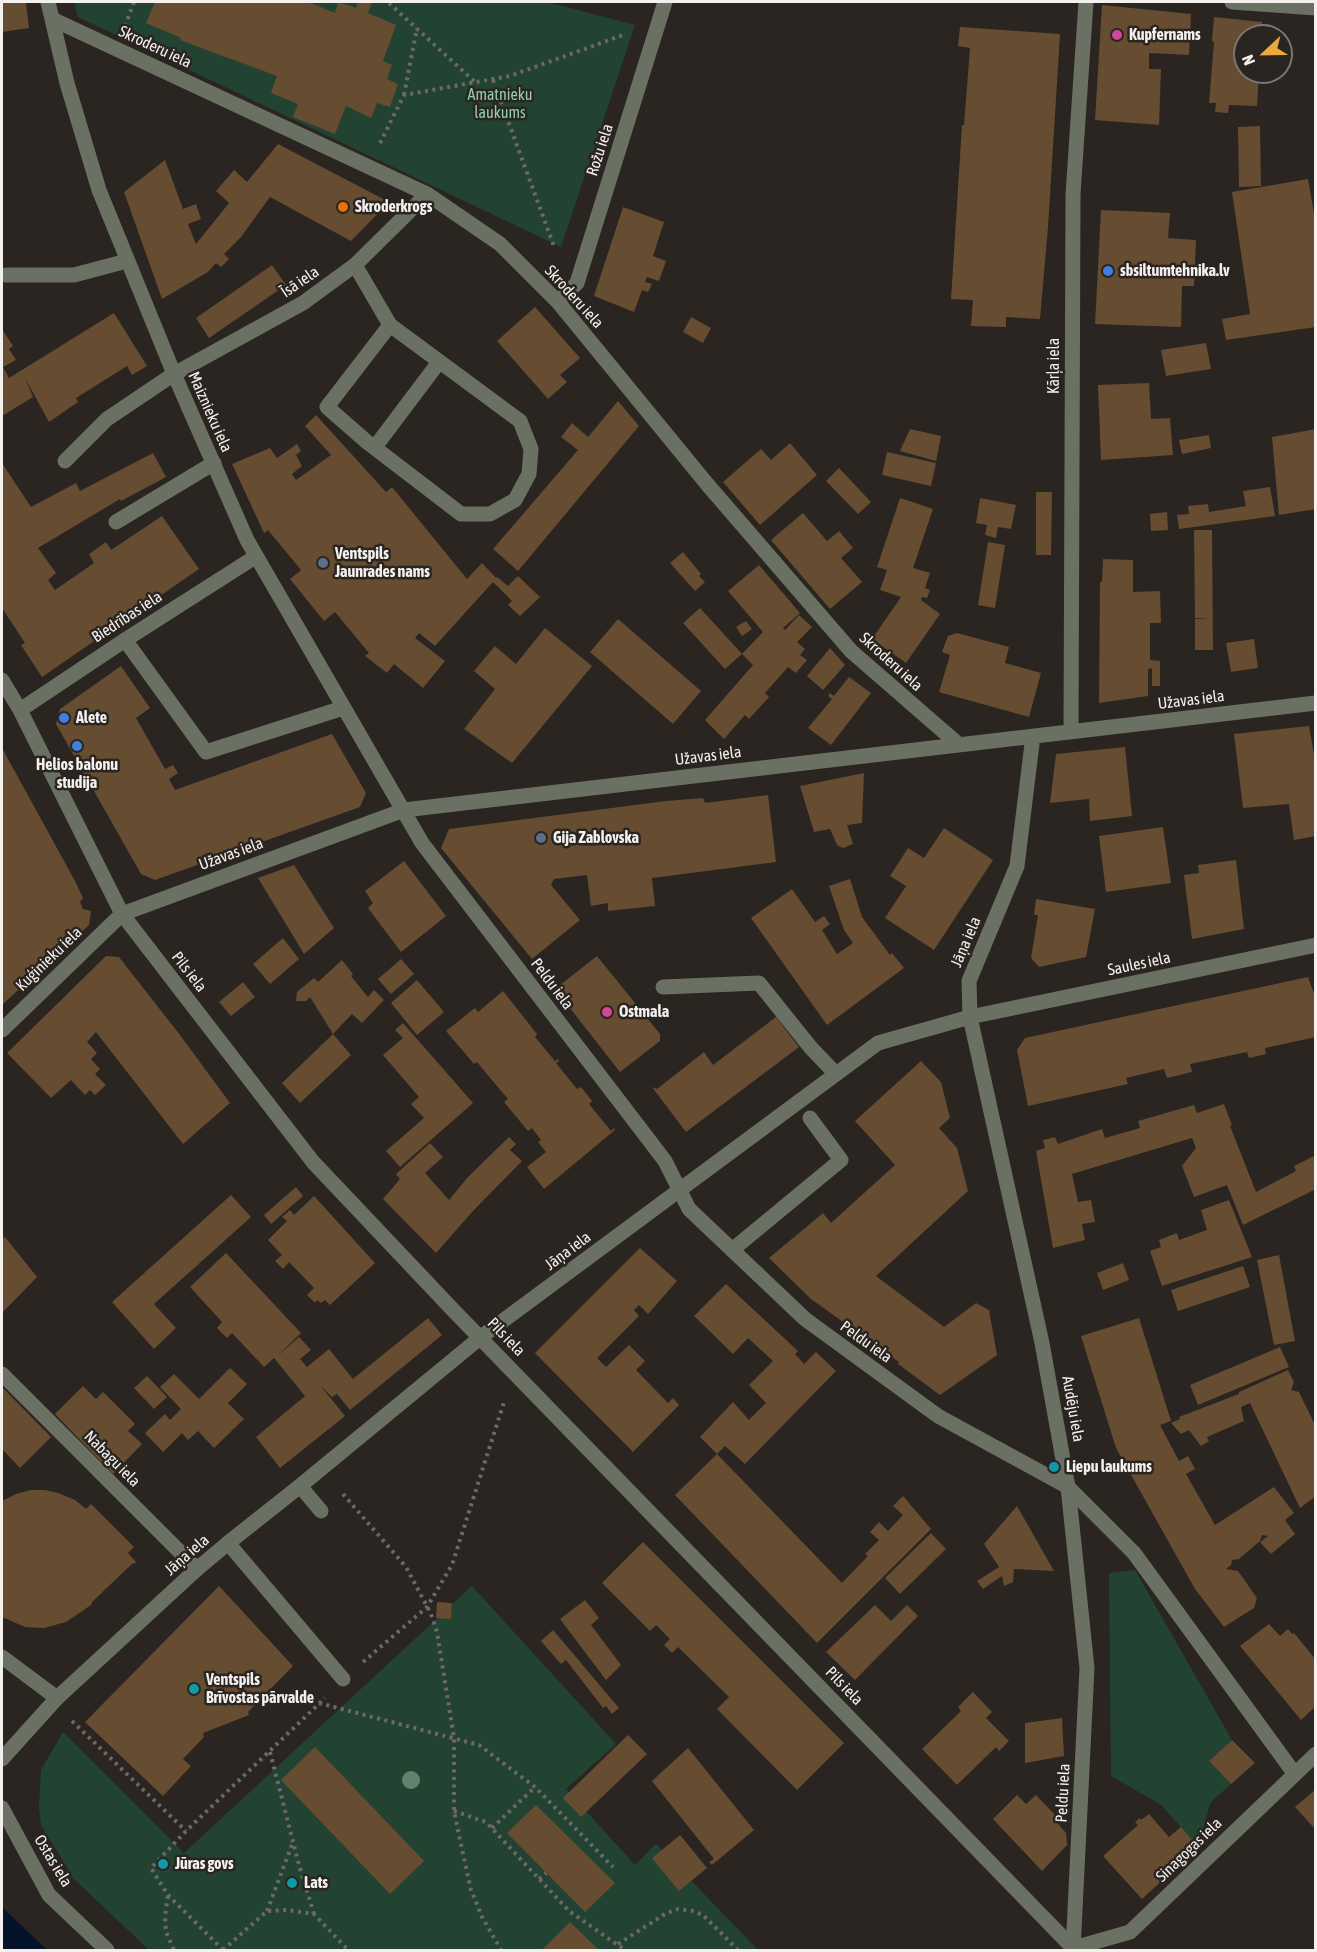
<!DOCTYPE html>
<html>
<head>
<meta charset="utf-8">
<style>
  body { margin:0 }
  #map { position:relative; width:1317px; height:1952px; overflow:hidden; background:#2a2521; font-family:"Asap Condensed",sans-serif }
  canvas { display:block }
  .frame { position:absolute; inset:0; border:3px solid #f3f0ed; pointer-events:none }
  .north { position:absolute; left:1233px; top:24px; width:60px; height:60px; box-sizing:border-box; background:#2a2521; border:2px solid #7a7673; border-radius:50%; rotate:248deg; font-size:16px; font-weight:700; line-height:24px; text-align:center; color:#f3f0ed }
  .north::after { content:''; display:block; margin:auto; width:21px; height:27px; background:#eea73d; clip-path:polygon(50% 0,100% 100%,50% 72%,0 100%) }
</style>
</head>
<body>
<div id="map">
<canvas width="1317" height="1952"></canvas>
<div class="frame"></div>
<div class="north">N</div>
</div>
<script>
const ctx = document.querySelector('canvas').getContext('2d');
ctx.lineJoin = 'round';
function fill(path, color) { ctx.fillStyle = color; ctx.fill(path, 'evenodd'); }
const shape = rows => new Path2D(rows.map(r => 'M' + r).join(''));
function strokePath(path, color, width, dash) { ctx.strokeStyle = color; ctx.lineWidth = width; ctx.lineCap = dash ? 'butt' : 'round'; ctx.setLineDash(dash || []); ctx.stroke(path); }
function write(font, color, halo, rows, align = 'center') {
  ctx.font = font + ' "Asap Condensed",sans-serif'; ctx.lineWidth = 5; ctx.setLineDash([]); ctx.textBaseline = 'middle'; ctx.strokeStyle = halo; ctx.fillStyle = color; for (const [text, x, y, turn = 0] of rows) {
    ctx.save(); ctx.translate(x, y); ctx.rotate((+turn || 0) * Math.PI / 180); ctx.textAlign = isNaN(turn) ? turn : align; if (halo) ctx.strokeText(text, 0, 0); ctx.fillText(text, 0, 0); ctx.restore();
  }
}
fill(shape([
  [74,2,547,2,635,25,561,247,78,17],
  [1135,1570,1232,1740,1209,1761,1231,1784,1210,1803,1199,1847,1160,1804,1111,1776,1109,1573],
  [472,1586,616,1744,566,1789,635,1865,656,1844,758,1950,149,1950,74,1879,41,1825,39,1807,41,1770,63,1732,184,1853]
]), '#224332');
fill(shape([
  [2,1907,47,1950,2,1950]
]), '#04122b');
fill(shape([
  [2,2,26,2,29,28,2,32],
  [155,2,308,2,335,13,338,2,356,8,358,2,372,2,368,13,396,25,383,61,392,65,387,79,398,84,390,107,377,103,371,118,346,106,335,134,293,117,298,104,271,93,277,76,180,40,181,38,146,23],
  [1102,5,1191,14,1189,55,1149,53,1149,69,1161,69,1159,125,1095,120],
  [1214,17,1262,22,1261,36,1245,36,1245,72,1259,72,1257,106,1229,105,1228,113,1215,112,1216,103,1209,103,1214,42,1212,41],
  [960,27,1060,34,1048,227,1040,319,1006,317,1006,327,971,326,973,300,951,299,962,125,964,125,970,48,958,46],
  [1260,126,1261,186,1239,187,1238,127],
  [278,144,389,202,351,241,270,197,241,237,224,254,229,259,221,267,216,263,208,272,162,299,124,192,165,160,183,209,196,204,201,219,188,224,196,244,229,203,216,191,234,170,247,182],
  [1308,179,1316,225,1316,327,1226,340,1222,319,1250,314,1232,192],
  [623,207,664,222,653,256,666,261,659,281,647,277,645,282,652,284,648,292,642,290,634,312,594,296],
  [1101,210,1170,213,1168,238,1196,240,1194,286,1182,286,1181,327,1095,324],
  [272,265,286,285,209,338,196,318],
  [535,307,580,358,560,375,567,382,548,399,497,341],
  [114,313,147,366,132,375,127,366,76,398,78,402,49,422,25,378,33,397,2,416,2,329,13,346,9,349,16,360,3,367,9,378],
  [691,317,711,328,703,343,683,332],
  [1206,343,1211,369,1166,376,1161,350],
  [1149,383,1151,419,1170,418,1173,455,1101,460,1098,385],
  [618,401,639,426,518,571,493,549,578,450,561,437,572,423,588,437],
  [316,415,386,492,392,487,467,579,482,563,496,578,497,577,508,586,518,576,540,597,520,616,508,605,512,601,493,582,435,646,419,633,415,638,445,661,423,688,394,664,387,673,365,656,369,653,335,612,324,621,290,579,301,570,268,530,264,533,232,464,270,448,277,458,297,444,301,451,296,455,302,466,292,474,296,480,331,455,305,426],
  [910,429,941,436,936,461,900,451],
  [1316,429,1316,509,1279,515,1272,437],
  [1209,435,1211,448,1182,454,1179,440],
  [790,443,817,475,760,525,723,482,761,449,771,460],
  [887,452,936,463,931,486,882,475],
  [153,453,166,477,121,501,120,499,38,548,56,573,48,580,55,590,94,563,89,554,106,542,111,550,162,516,199,569,42,677,21,645,25,643,2,608,2,463,31,507,76,483,80,491],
  [839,468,871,502,858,514,826,481],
  [1270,487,1275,516,1179,529,1177,515,1189,514,1188,506,1208,504,1209,512,1246,506,1243,491],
  [1036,492,1052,492,1051,555,1036,555],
  [900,498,933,509,913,568,930,573,925,588,930,590,927,598,922,597,921,600,940,614,906,663,872,639,901,597,880,590,887,570,877,567],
  [980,498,1016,505,1011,529,998,527,996,538,985,535,987,525,976,523],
  [1167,512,1168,530,1151,531,1150,514],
  [803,513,827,541,839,531,853,548,841,558,862,582,830,609,771,540],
  [1194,530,1212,530,1213,650,1195,650,1195,619,1209,618,1195,618],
  [988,542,1005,545,995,608,978,605],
  [683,552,701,574,699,576,705,582,695,591,670,563],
  [1103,559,1133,560,1133,592,1160,591,1161,623,1150,623,1150,660,1160,661,1160,686,1152,686,1152,668,1148,669,1148,696,1099,703,1100,582,1102,582],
  [759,565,800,613,783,628,785,630,799,615,812,627,797,642,805,649,800,655,807,660,796,673,788,667,765,693,769,697,749,719,745,715,724,739,705,720,753,665,742,654,763,632,728,591],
  [700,608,742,654,725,669,683,623],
  [618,619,701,691,673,724,590,652],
  [746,621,752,629,742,636,736,627],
  [545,628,592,666,512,763,464,729,495,689,474,671,495,646,516,664],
  [957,633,1009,647,1005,663,1041,673,1029,717,939,692,950,655,942,652,948,636],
  [1254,639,1258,668,1231,672,1226,643],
  [830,648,845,665,823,690,807,676],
  [121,666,150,708,136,718,165,769,173,765,178,773,169,779,175,790,332,734,366,793,360,807,155,880,141,874,56,724,60,709],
  [849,677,871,693,831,745,808,728,832,699,828,696,830,693,834,696],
  [1309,726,1316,766,1316,836,1294,840,1289,804,1243,808,1234,734],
  [1125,747,1132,816,1090,821,1089,799,1050,803,1056,754],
  [2,748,75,881,83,898,80,902,83,909,91,911,89,925,2,1005],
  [864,773,862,823,847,825,853,844,843,848,837,845,830,829,814,832,800,786],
  [768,795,776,862,652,878,655,906,608,911,608,903,591,906,587,875,554,879,551,885,580,920,532,959,441,848,449,829,666,801,703,798,705,803],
  [1163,827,1171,883,1106,892,1099,836],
  [944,828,993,860,934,950,885,918,906,886,890,876,908,848,924,858],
  [1236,860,1244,929,1192,939,1184,875,1199,873,1198,865],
  [404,861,446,916,401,952,368,908,373,903,365,891],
  [294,865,334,928,304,954,258,878],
  [850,879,862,917,890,955,892,953,904,968,827,1025,751,918,792,889,815,922,824,916,830,924,822,930,837,954,853,943,844,930,829,886],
  [1036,899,1095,909,1086,957,1039,967,1031,958,1038,915,1034,915],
  [283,938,299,959,270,984,253,964],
  [106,956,119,957,180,1035,230,1103,183,1144,96,1032,87,1042,97,1053,91,1059,100,1069,95,1074,106,1085,95,1095,90,1090,85,1095,71,1080,51,1098,7,1053],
  [597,956,660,1034,660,1041,620,1072,555,989],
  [401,959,414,974,391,994,378,979],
  [342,960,353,974,351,976,368,997,374,990,384,1000,362,1023,352,1014,333,1034,310,997,306,1001,296,1001,297,992,314,978,318,982],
  [1308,977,1316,999,1316,1037,1265,1048,1266,1054,1249,1058,1247,1052,1190,1064,1192,1072,1167,1078,1164,1069,1126,1078,1128,1084,1028,1106,1017,1050,1025,1038],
  [417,980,444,1012,417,1035,391,1003],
  [243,982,255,997,231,1016,219,1002],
  [503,991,537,1034,535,1037,555,1061,558,1059,559,1061,556,1063,577,1089,581,1087,592,1101,589,1104,611,1131,614,1128,615,1130,544,1189,527,1167,546,1152,538,1142,541,1140,532,1128,528,1131,504,1102,508,1099,486,1073,477,1062,474,1064,446,1031,475,1008,478,1012],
  [776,1017,799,1047,686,1132,652,1087,657,1089,704,1052,713,1065],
  [403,1023,473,1103,400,1167,386,1151,424,1118,411,1104,419,1097,383,1055,403,1038,395,1030],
  [333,1034,351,1055,300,1103,282,1083],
  [921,1061,941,1082,950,1118,939,1128,957,1148,968,1191,876,1276,944,1327,976,1303,989,1310,997,1355,940,1395,898,1364,899,1362,811,1299,769,1258,823,1213,831,1223,895,1165,855,1121],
  [1224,1104,1232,1125,1230,1126,1256,1192,1296,1171,1294,1166,1316,1155,1316,1189,1243,1225,1227,1185,1194,1197,1182,1166,1196,1148,1192,1138,1072,1174,1078,1202,1091,1200,1095,1222,1082,1224,1085,1240,1053,1248,1036,1151,1045,1148,1043,1140,1055,1137,1058,1144,1102,1129,1105,1138,1140,1128,1138,1121,1194,1105,1197,1113],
  [509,1137,516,1144,510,1150,522,1161,473,1211,436,1253,383,1199,400,1179,396,1174,430,1143,443,1157,425,1173,449,1200,468,1177],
  [296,1187,303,1196,271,1224,264,1215],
  [231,1195,251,1217,154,1304,176,1328,154,1349,112,1302],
  [314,1196,375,1263,330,1305,325,1300,321,1303,317,1300,315,1303,307,1295,314,1288,289,1262,283,1269,275,1261,282,1255,268,1240,287,1221,282,1217,290,1210,294,1215],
  [1229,1200,1252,1257,1162,1286,1150,1251,1161,1247,1159,1240,1177,1233,1179,1240,1207,1230,1201,1210],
  [5,1237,37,1277,2,1313,2,1240],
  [640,1248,677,1281,648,1314,639,1305,634,1310,639,1316,597,1358,606,1367,629,1345,645,1361,636,1370,668,1403,673,1398,679,1405,633,1452,535,1353],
  [226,1253,301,1333,276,1357,299,1337,311,1350,300,1359,307,1367,329,1349,353,1379,428,1318,442,1335,350,1410,337,1394,332,1397,320,1385,345,1416,280,1468,256,1437,305,1396,274,1358,264,1367,232,1333,227,1338,217,1328,222,1322,190,1287],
  [1279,1255,1295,1341,1274,1345,1257,1260],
  [1123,1263,1129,1280,1103,1290,1097,1273],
  [1243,1266,1250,1287,1178,1311,1171,1290],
  [726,1284,798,1351,795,1354,804,1364,816,1352,836,1371,745,1464,725,1446,717,1454,700,1437,733,1402,749,1420,766,1403,749,1385,773,1361,748,1338,733,1354,694,1316],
  [1139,1318,1171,1421,1160,1425,1179,1461,1188,1456,1195,1469,1186,1474,1215,1525,1274,1487,1294,1513,1285,1520,1295,1534,1271,1554,1260,1542,1268,1536,1262,1535,1260,1541,1239,1559,1232,1560,1231,1565,1226,1569,1238,1571,1257,1598,1254,1608,1224,1627,1195,1589,1116,1448,1081,1336],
  [1280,1347,1289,1367,1198,1405,1190,1385],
  [230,1368,247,1384,228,1403,244,1419,214,1448,198,1431,188,1440,182,1433,163,1452,145,1433,165,1414,170,1420,181,1409,160,1387,174,1374,199,1399],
  [1288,1370,1294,1382,1291,1390,1299,1392,1316,1427,1316,1496,1300,1508,1250,1403,1241,1407,1244,1421,1207,1437,1209,1441,1201,1446,1189,1430,1181,1434,1171,1423,1180,1419,1179,1417,1239,1394,1239,1392],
  [147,1376,167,1397,154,1409,134,1388],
  [83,1386,96,1399,103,1392,135,1424,128,1431,142,1444,113,1474,55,1414],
  [2,1387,51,1437,20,1468,2,1449],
  [717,1454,842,1583,868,1556,865,1554,879,1540,870,1532,879,1522,888,1531,903,1515,893,1506,903,1496,931,1529,817,1643,675,1495],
  [31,1490,45,1490,58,1493,75,1500,86,1509,91,1504,134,1547,128,1553,136,1562,134,1564,133,1563,92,1602,91,1605,66,1622,44,1628,25,1627,2,1617,2,1501,16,1494],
  [1017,1506,1054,1571,1014,1569,1013,1582,1004,1586,1002,1576,983,1589,977,1581,999,1567,984,1544],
  [931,1533,946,1549,900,1594,885,1578],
  [643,1542,844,1743,797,1790,717,1709,729,1697,678,1647,672,1653,664,1645,670,1639,656,1625,650,1631,602,1583],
  [219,1586,293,1666,248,1712,249,1715,203,1733,204,1737,183,1759,191,1766,163,1796,85,1722],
  [585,1600,599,1618,591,1625,621,1665,606,1680,560,1619],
  [437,1602,452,1603,451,1619,436,1618],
  [875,1605,891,1621,907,1605,918,1616,855,1680,826,1652],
  [1269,1624,1280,1636,1288,1629,1292,1634,1294,1633,1316,1660,1316,1706,1301,1720,1240,1646],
  [553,1630,619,1708,612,1714,606,1706,603,1708,566,1660,561,1664,541,1641],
  [973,1692,992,1712,986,1718,1009,1741,999,1751,996,1747,957,1785,922,1749,961,1711,958,1707],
  [1062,1718,1064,1756,1025,1763,1025,1723],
  [628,1735,647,1754,581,1817,563,1798],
  [1232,1740,1255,1763,1231,1784,1209,1761],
  [315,1747,424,1861,390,1894,281,1780],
  [688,1748,754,1830,712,1865,709,1862,714,1859,652,1781],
  [1316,1789,1316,1830,1295,1807],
  [1017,1795,1026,1804,1036,1795,1057,1817,1054,1819,1066,1833,1067,1845,1042,1871,993,1819],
  [536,1805,615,1883,585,1912,507,1833],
  [1149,1814,1169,1837,1181,1827,1199,1847,1142,1899,1103,1856,1138,1825,1135,1822,1140,1818,1141,1820],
  [680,1835,707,1868,679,1891,652,1858],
  [570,1922,599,1950,542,1950]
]), '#664c31');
strokePath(shape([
  [389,3,476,83],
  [125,26,134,2],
  [493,80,555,249],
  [404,95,417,28],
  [380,143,404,95,510,76,623,35],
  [343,1494,406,1567,431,1614,437,1632,454,1738,454,1811,460,1840,471,1890,482,1917,501,1950],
  [363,1662,427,1607,452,1565,505,1399],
  [319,1703,479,1745,535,1787,613,1867],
  [72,1721,186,1831],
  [270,1752,299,1865,314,1914],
  [454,1811,486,1822,569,1911,625,1950],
  [492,1828,535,1787],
  [539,1879,546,1873],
  [168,1896,165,1916,166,1932,174,1950],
  [267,1911,293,1842],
  [618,1944,665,1914,678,1909,693,1911,703,1915,738,1950],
  [223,1950,168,1895,151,1868,186,1831,325,1698],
  [223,1950,267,1911,287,1910,314,1914,348,1950]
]), '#6e6966', 4, [3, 4.5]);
strokePath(shape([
  [355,265,390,325,327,407,367,442,461,514,490,514,515,500,529,474,531,449,520,421,390,325],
  [6,275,74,275,127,261],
  [375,447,439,362],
  [65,461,107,419,174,374],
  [116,522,214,463],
  [125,640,206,752,343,708],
  [663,987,759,983,811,1048,836,1074],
  [732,1250,841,1160,810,1118],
  [300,1486,321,1511],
  [228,1543,343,1679],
  [2,1657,57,1698]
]), '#6a7163', 15);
strokePath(shape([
  [2,1374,197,1569]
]), '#6a7163', 15);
strokePath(shape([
  [48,2,67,83,99,190,174,374,247,540,422,843,665,1161,689,1209,805,1319,938,1416,1068,1487,1134,1553,1294,1773],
  [1232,2,1316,8],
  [52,19,427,194,500,244,558,302,707,484,851,651,958,744],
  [558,302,577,283,665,2],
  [174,374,303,303,355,265,427,194],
  [2,680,20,710,122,914,313,1162,454,1311,1075,1950],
  [20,710,125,640,255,557],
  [1071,732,1073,194,1086,2],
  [1033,736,1017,866,969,981,970,1017,1042,1343,1068,1487,1087,1668,1073,1950],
  [2,1030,122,914,404,810,1316,703],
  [1074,1948,1130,1932,1316,1754]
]), '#6a7163', 15);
strokePath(shape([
  [2,1759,57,1698,197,1569,228,1543,300,1486,481,1337,878,1043,970,1017,1316,945],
  [2,1808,49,1895,107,1950]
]), '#6a7163', 15);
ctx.fillStyle = '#61836e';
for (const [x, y] of [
  [411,1780]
]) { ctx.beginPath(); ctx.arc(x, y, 9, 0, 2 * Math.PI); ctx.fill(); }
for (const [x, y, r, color] of [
  [1117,35,6,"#d1479c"],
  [343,207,6,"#e8710a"],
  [1108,271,6,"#3f7fe0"],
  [323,563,6,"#5c6f8a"],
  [64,718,6,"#3f7fe0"],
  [77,746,6,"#3f7fe0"],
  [541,838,6,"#5c6f8a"],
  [607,1012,6,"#d1479c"],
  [1054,1467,6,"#0f9aa8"],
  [194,1689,6,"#0f9aa8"],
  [163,1864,6,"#0f9aa8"],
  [292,1883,6,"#0f9aa8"]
]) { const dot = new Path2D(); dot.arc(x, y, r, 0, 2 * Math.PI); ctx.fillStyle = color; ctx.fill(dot); strokePath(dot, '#2a2521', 2); }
write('bold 16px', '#f3f0ed', '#2a2521', [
  ["Kupfernams",1129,35],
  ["Skroderkrogs",355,207],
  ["sbsiltumtehnika.lv",1120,271],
  ["Ventspils",335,554],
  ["Jaunrades nams",335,572],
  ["Alete",76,718],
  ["Helios balonu",77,765,"center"],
  ["studija",77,783,"center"],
  ["Gija Zablovska",553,838],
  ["Ostmala",619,1012],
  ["Liepu laukums",1066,1467],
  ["Ventspils",206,1680],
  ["Brīvostas pārvalde",206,1698],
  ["Jūras govs",175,1864],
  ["Lats",304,1883]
], 'left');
write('16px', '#f3f0ed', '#2a2521', [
  ["Skroderu iela",155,47,25],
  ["Rožu iela",600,150,-72],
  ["Īsā iela",300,282,-34],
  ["Skroderu iela",574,297,48],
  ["Kārļa iela",1054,366,-90],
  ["Maiznieku iela",210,412,66],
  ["Biedrības iela",127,617,-33],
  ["Skroderu iela",891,662,42],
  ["Užavas iela",1191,700,-7],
  ["Užavas iela",708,756,-7],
  ["Užavas iela",231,854,-20],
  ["Jāņa iela",966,942,-67],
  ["Kuģinieku iela",49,959,-44],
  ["Saules iela",1139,964,-12],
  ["Pils iela",189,972,52],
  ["Peldu iela",552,984,53],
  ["Jāņa iela",568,1251,-37],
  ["Pils iela",506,1337,46],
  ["Peldu iela",866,1342,36],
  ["Audēju iela",1073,1409,80],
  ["Nabagu iela",112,1459,45],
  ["Jāņa iela",187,1555,-41],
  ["Pils iela",844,1686,46],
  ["Peldu iela",1063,1793,-87],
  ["Sinagogas iela",1189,1850,-44],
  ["Ostas iela",53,1861,59]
]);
write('16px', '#8ed0ad', '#2a2521', [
  ["Amatnieku",500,95],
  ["laukums",500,113]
]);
</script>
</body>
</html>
